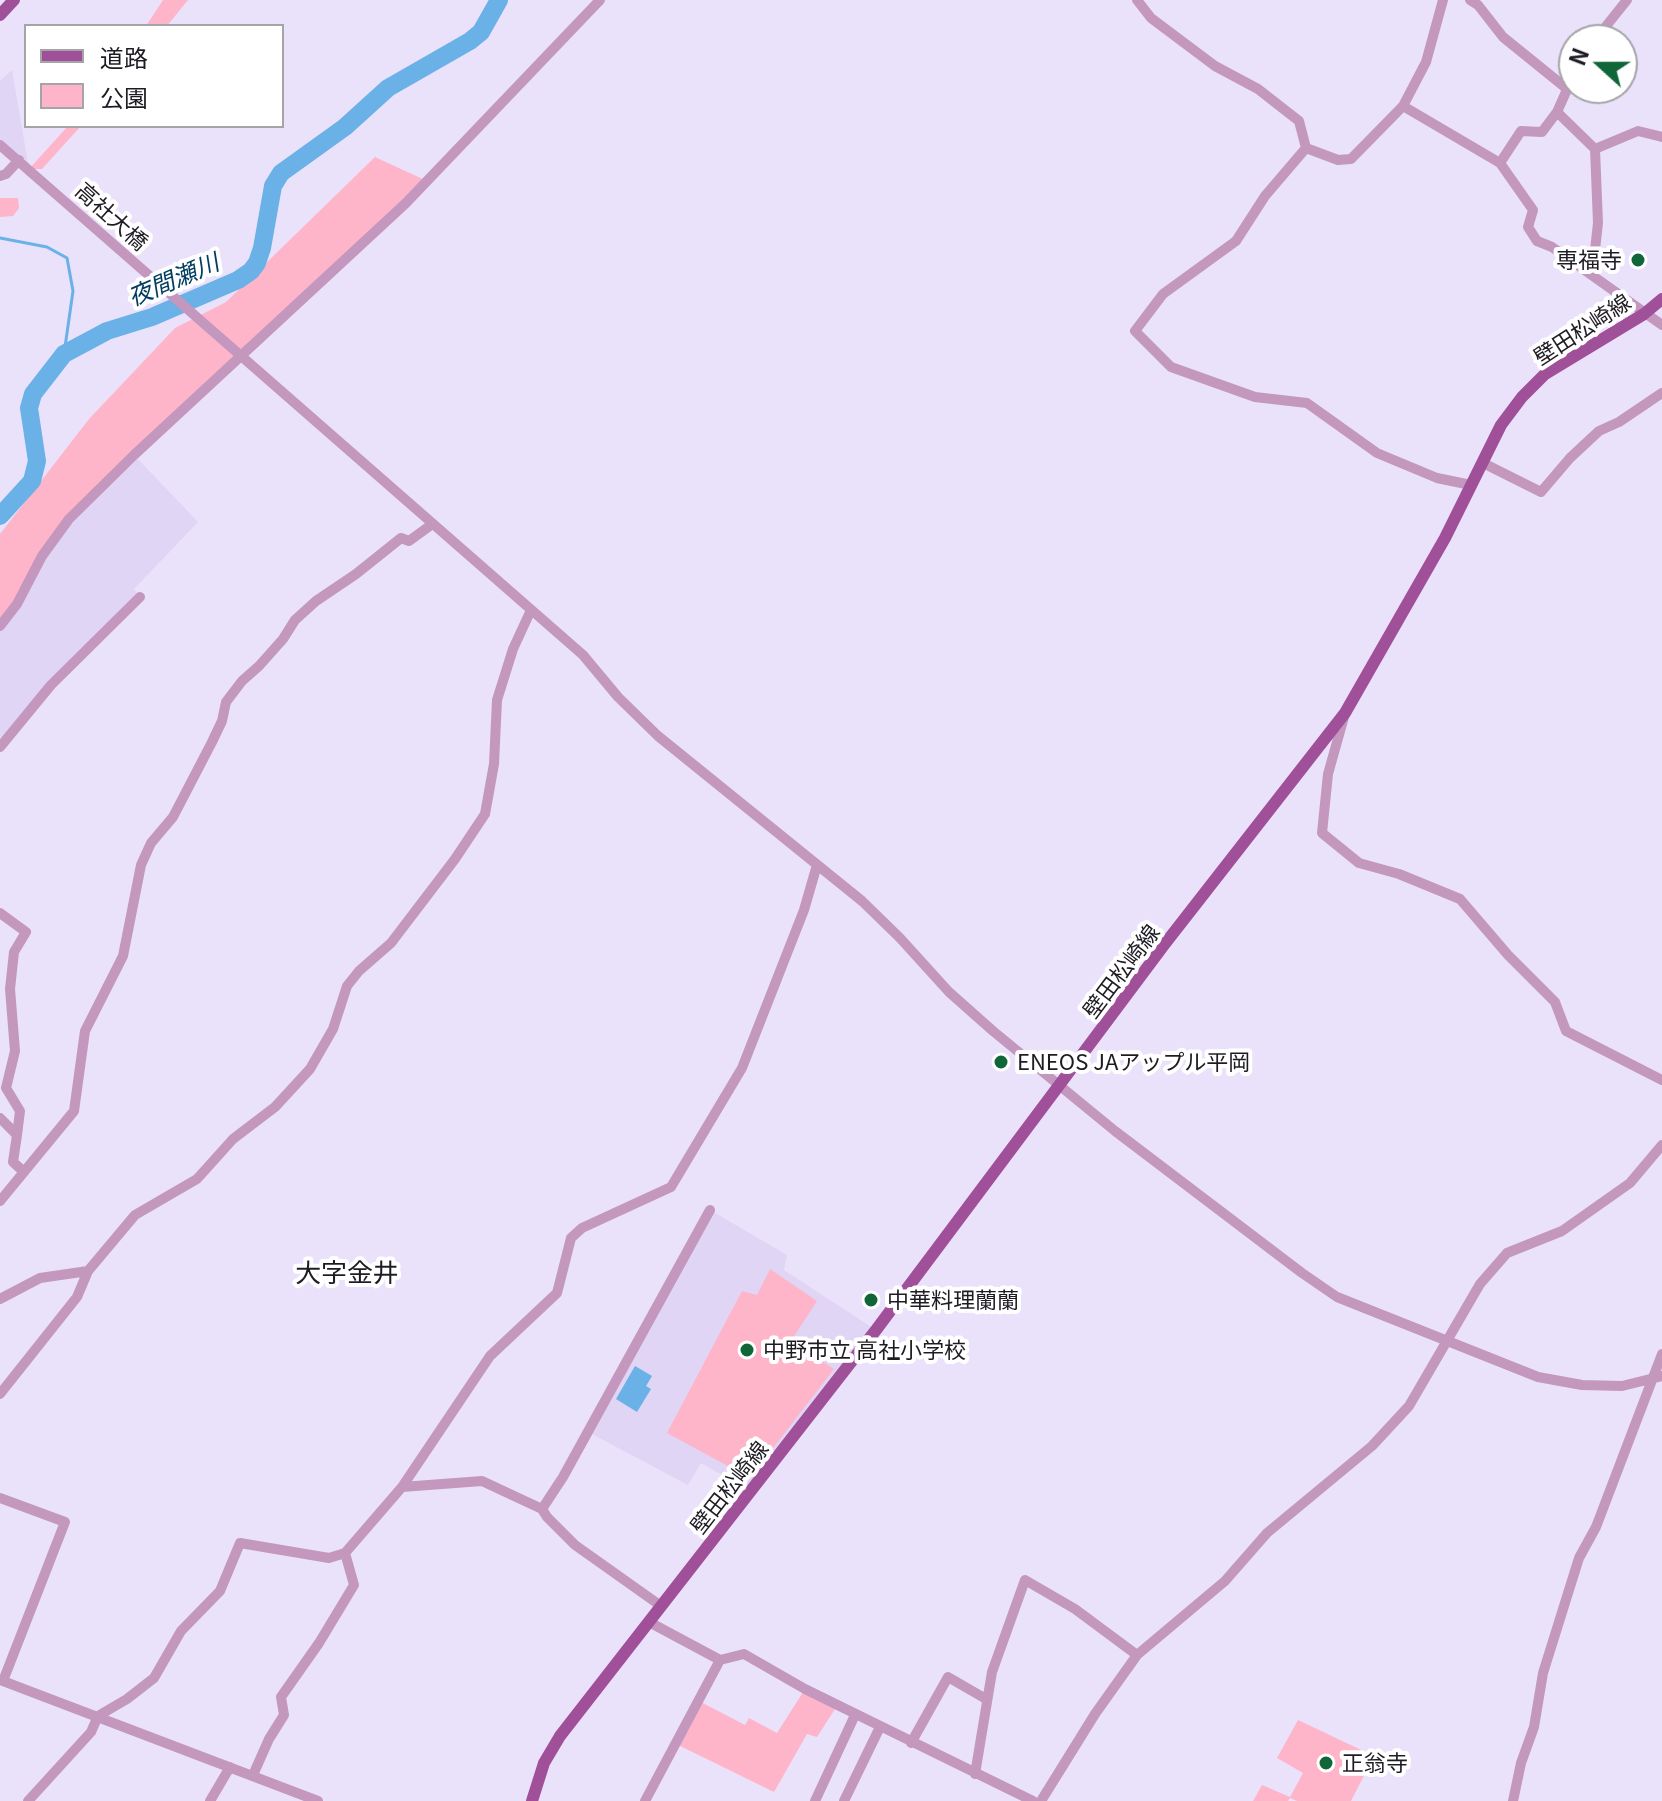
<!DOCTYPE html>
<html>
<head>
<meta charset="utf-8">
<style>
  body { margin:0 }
  #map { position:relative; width:1662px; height:1801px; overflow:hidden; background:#eae2fa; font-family:Georgia,"Noto Sans JP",serif }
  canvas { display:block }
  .legend { position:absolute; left:24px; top:24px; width:260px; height:104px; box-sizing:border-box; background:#fff; border:2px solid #a5a4a7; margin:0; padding:10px 14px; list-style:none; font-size:24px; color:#1e1b23 }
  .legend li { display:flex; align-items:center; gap:16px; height:40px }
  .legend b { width:40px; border:2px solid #a5a4a7 }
  .north { position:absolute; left:1558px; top:24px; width:80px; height:80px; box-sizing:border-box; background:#fff; border:2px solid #a5a4a7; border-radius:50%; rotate:291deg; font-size:22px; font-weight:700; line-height:32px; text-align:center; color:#1e1b23 }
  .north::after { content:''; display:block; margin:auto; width:28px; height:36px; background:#0f6739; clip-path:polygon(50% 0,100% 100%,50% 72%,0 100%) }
</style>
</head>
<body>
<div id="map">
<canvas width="1662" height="1801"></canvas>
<ul class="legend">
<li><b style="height:10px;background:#a05099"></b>道路</li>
<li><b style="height:22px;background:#feb5ca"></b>公園</li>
</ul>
<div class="north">N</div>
</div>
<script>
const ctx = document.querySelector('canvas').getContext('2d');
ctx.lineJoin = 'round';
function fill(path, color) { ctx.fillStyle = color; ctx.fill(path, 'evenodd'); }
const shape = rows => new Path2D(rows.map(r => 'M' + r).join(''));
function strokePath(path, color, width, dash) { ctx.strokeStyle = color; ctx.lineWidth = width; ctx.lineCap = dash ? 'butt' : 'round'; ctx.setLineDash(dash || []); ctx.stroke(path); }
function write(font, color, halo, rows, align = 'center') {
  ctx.font = font + ' Georgia,"Noto Sans JP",serif'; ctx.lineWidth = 8; ctx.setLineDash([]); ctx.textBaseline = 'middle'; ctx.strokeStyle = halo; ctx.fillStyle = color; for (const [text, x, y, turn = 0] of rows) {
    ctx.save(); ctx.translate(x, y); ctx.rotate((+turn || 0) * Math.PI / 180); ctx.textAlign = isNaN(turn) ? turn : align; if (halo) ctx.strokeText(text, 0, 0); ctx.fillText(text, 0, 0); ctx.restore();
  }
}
fill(shape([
  [12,70,29,169,0,145,0,81],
  [134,455,198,522,134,589,140,597,4,741,0,737,0,626,42,556],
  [710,1210,787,1255,784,1270,876,1330,751,1491,701,1463,688,1485,588,1432]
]), '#e0d5f4');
fill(shape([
  [163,0,188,0,167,26,146,26],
  [68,126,81,126,42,169,29,169],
  [375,157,427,181,69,519,0,626,0,534,89,419,175,328,226,302],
  [0,198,18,198,19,208,13,216,0,217],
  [770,1269,817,1301,791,1341,834,1369,750,1478,667,1433,742,1291,757,1295],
  [805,1689,837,1706,817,1737,807,1734,774,1792,674,1743,697,1700,745,1725,749,1718,777,1733],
  [1298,1720,1374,1756,1351,1801,1297,1801,1290,1798,1288,1801,1253,1801,1262,1785,1290,1797,1303,1773,1277,1758]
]), '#feb5ca');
fill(shape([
  [635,1366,652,1376,646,1386,651,1389,637,1412,616,1399]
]), '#69b1e6');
strokePath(shape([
  [0,238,47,247,67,258,73,291,64,354]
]), '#69b1e6', 3);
strokePath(shape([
  [0,516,32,481,37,461,29,408,33,394,64,354,107,331,152,317,238,280,251,271,257,263,262,248,273,186,281,173,345,127,388,88,470,41,481,32,499,0]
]), '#69b1e6', 18);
strokePath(shape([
  [1137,0,1151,18,1215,66,1258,89,1299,121,1306,148],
  [1443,0,1426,62,1403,106,1351,159,1338,160,1306,148,1265,196,1236,241,1163,294,1135,331,1171,367,1255,397,1307,403,1377,453,1437,478,1471,485],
  [1470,0,1478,5,1503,37,1566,88],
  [1595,40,1627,0],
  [1403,106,1500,163,1533,210,1528,227,1537,241,1552,247,1662,325],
  [1557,112,1595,149,1598,223,1595,250,1586,270],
  [0,145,583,655,618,697,658,736,862,901,900,938,949,992,993,1031,1115,1131,1302,1273,1337,1297,1538,1377,1582,1385,1622,1386,1662,1376],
  [1595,149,1638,131,1662,137],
  [1500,163,1521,131,1542,132,1557,112,1574,74],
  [0,176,6,174,19,160],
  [1483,463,1541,492,1570,458,1599,431,1619,422,1662,393],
  [0,626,17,604,42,556,69,519,134,455,406,203,600,0],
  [1344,717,1328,774,1322,833,1359,863,1399,874,1460,899,1508,955,1555,1002,1566,1031,1662,1080],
  [0,747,51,685,140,597],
  [0,913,26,932,14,952,10,989,15,1051,6,1088,20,1111,17,1135],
  [0,1118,17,1135,13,1162,24,1172],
  [0,1201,74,1111,85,1031,123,956,141,865,151,843,173,817,212,742,222,721,226,702,242,681,259,666,283,639,295,620,316,601,356,574,401,538,409,541,431,525],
  [0,1299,40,1278,88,1271],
  [0,1394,77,1297,88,1271,135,1215,197,1179,233,1139,275,1107,310,1069,333,1029,347,986,359,971,391,943,455,859,485,814,494,764,497,700,513,649,531,610],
  [402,1487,482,1481,542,1509,547,1517,575,1545,661,1606],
  [0,1498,65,1522,3,1681],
  [542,1509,563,1477,710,1210],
  [649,1622,720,1660,744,1654,805,1689,1033,1801],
  [0,1680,318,1801],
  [911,1743,948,1677,986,1699],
  [975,1774,992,1672,1025,1580,1075,1609,1137,1655],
  [253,1775,269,1739,284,1715,281,1697,319,1643,354,1585,345,1553,402,1487,490,1356,557,1293,571,1238,582,1228,671,1187,742,1068,804,910,817,865],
  [28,1801,91,1732,98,1716,127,1699,154,1678,181,1631,220,1591,240,1543,329,1558,345,1553],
  [210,1801,230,1767],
  [645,1801,720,1660],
  [815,1801,855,1715],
  [844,1801,880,1727],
  [1041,1801,1095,1714,1137,1655,1225,1581,1267,1533,1372,1446,1409,1406,1480,1284,1507,1253,1562,1231,1630,1183,1662,1145],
  [1513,1801,1521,1763,1534,1727,1543,1673,1579,1558,1596,1527,1662,1354]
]), '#c497be', 10);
strokePath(shape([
  [0,15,14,0],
  [532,1801,544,1763,560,1736,876,1330,1164,945,1345,713,1445,538,1501,425,1522,397,1545,374,1644,314,1662,299]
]), '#a05099', 12);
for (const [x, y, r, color] of [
  [1638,260,8,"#0f6739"],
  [1001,1062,8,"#0f6739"],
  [871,1300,8,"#0f6739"],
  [747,1350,8,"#0f6739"],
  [1326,1763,8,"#0f6739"]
]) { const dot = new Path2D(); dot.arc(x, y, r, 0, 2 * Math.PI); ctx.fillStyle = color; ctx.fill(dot); strokePath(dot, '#fff', 3); }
write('22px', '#1e1b23', '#fff', [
  ["高社大橋",112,216,42],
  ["壁田松崎線",1582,329,-33],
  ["壁田松崎線",1121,971,-53],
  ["壁田松崎線",729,1487,-52]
]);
write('22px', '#1e1b23', '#fff', [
  ["専福寺",1622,260,"right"],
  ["ENEOS JAアップル平岡",1017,1062],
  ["中華料理蘭蘭",887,1300],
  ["中野市立 高社小学校",763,1350],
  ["正翁寺",1342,1763]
], 'left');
write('italic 24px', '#013d60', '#fff', [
  ["夜間瀬川",173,279,-23]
]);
write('26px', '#1e1b23', '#fff', [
  ["大字金井",347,1272]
]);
</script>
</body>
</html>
